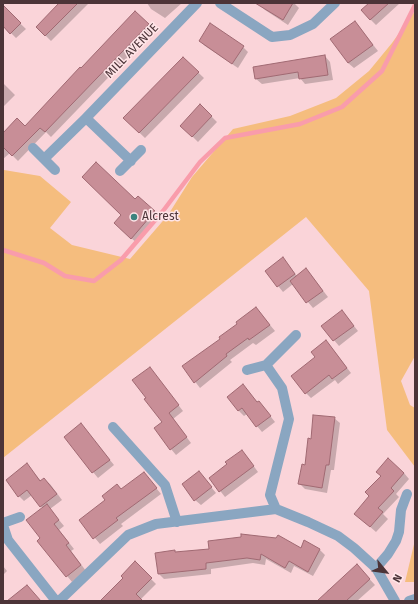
<!DOCTYPE html>
<html>
<head>
<meta charset="utf-8">
<style>
  body { margin:0 }
  #map { position:relative; width:418px; height:604px; overflow:hidden; background:#fad4d9; font-family:"Fira Sans",sans-serif }
  canvas { display:block }
  .frame { position:absolute; inset:0; border:4px solid #4c3438; pointer-events:none }
  .north { position:absolute; left:366px; top:552px; width:40px; height:40px; -webkit-text-stroke:3px #ffe5e8; paint-order:stroke; rotate:119deg; font-size:11px; font-weight:700; line-height:16px; text-align:center; color:#4c3438 }
  .north::after { content:''; display:block; margin:auto; width:14px; height:18px; background:#4c3438; clip-path:polygon(50% 0,100% 100%,50% 72%,0 100%) }
</style>
</head>
<body>
<div id="map">
<canvas width="418" height="604"></canvas>
<div class="frame"></div>
<div class="north">N</div>
</div>
<script>
const ctx = document.querySelector('canvas').getContext('2d');
ctx.lineJoin = 'round';
function fill(path, color) { ctx.fillStyle = color; ctx.fill(path, 'evenodd'); }
const shape = rows => new Path2D(rows.map(r => 'M' + r).join(''));
function strokePath(path, color, width, dash) { ctx.strokeStyle = color; ctx.lineWidth = width; ctx.lineCap = dash ? 'butt' : 'round'; ctx.setLineDash(dash || []); ctx.stroke(path); }
function write(font, color, halo, rows, align = 'center') {
  ctx.font = font + ' "Fira Sans",sans-serif'; ctx.lineWidth = 3; ctx.setLineDash([]); ctx.textBaseline = 'middle'; ctx.strokeStyle = halo; ctx.fillStyle = color; for (const [text, x, y, turn = 0] of rows) {
    ctx.save(); ctx.translate(x, y); ctx.rotate((+turn || 0) * Math.PI / 180); ctx.textAlign = isNaN(turn) ? turn : align; if (halo) ctx.strokeText(text, 0, 0); ctx.fillText(text, 0, 0); ctx.restore();
  }
}
fill(shape([
  [415,11,415,356,401,381,410,405,415,408,415,467,387,430,369,291,306,217,3,458,3,171,4,170,40,176,71,202,50,228,72,245,130,259,168,215,192,177,233,129,290,116,336,98,369,71,392,43],
  [415,540,415,582,405,582]
]), '#f5bd7e');
fill(shape([
  [61,3,89,3,51,41,37,27],
  [147,3,182,3,165,18,151,9],
  [258,3,294,3,299,8,288,25,265,10],
  [371,3,400,3,376,25,370,19],
  [3,7,26,29,16,38,3,25],
  [135,12,154,30,51,137,46,132,18,161,10,153,3,159,3,134,25,127],
  [355,22,378,51,354,68,348,63],
  [200,41,243,47,248,52,238,68,205,46],
  [325,56,330,62,333,80,305,84,300,78,262,84,256,79],
  [183,58,204,78,145,138,124,118],
  [3,83,15,95,3,107],
  [211,116,217,122,198,142,187,131],
  [138,197,160,217,137,243,120,229,123,215],
  [283,259,297,276,311,275,328,297,313,308,293,284,283,292,266,271],
  [256,308,275,331,256,345,253,343,230,360,232,362,200,388,183,366,221,339],
  [342,311,358,331,339,346,322,326],
  [331,347,351,373,338,384,335,380,311,398,306,393],
  [150,368,183,411,173,419,191,443,176,455,171,449],
  [243,386,258,403,259,402,264,408,275,422,262,432,247,414,244,416,239,411,228,397],
  [334,418,340,423,334,470,331,470,327,493,305,489,299,483,306,466,312,440],
  [97,444,114,465,98,478,93,472],
  [247,457,258,472,225,497,210,478,228,465],
  [27,465,41,481,44,479,50,484,62,500,50,509,64,526,59,530,74,549,71,551,86,571,72,582,39,541,42,539,43,509,32,495,24,501,19,496],
  [199,472,216,493,201,505,195,500],
  [144,473,161,494,121,524,123,526,100,544,80,520,106,501,117,485,122,490],
  [404,473,409,479,396,494,399,497,383,514,388,519,376,532,361,519],
  [301,549,319,549,325,555,313,576,294,566,291,573,266,559,265,565,253,563,211,569,211,574,164,579,159,574,174,551,176,553],
  [135,563,156,584,140,600,142,601,102,601,124,578],
  [3,566,7,571,3,575],
  [362,571,375,585,357,601,321,601,328,590]
]), '#0003');
strokePath(shape([
  [3,250,44,263,65,276,94,281,121,260,163,211,200,162,225,138,300,124,342,107,382,71,415,5]
]), '#f99cab', 4.5);
const building = shape([
  [59,3,78,3,45,36,36,27,59,3],
  [255,3,293,3,283,20,255,3],
  [369,3,389,3,370,20,361,10,369,3],
  [3,5,21,23,10,34,3,26,3,5],
  [135,11,149,24,45,132,40,128,12,156,3,147,3,133,17,118,25,126,80,67,81,68,135,11],
  [355,21,373,45,348,63,330,39,355,21],
  [210,23,244,46,232,64,199,41,210,23],
  [325,55,328,75,299,79,298,72,255,79,253,67,325,55],
  [183,57,199,72,139,133,123,118,183,57],
  [200,104,212,116,192,137,180,126,200,104],
  [96,162,135,199,138,196,155,211,131,239,114,223,121,215,82,177,96,162],
  [283,257,295,274,277,287,265,271,283,257],
  [306,268,323,291,306,303,290,281,306,268],
  [256,307,270,325,249,340,248,338,226,354,227,356,194,383,182,366,220,339,219,337,237,324,236,322,256,307],
  [342,310,354,326,333,341,321,326,342,310],
  [326,340,347,368,332,379,329,375,305,394,291,376,315,357,311,352,326,340],
  [150,367,179,405,169,413,187,437,170,450,154,428,162,422,144,399,146,398,132,380,150,367],
  [243,384,257,402,259,401,271,416,256,427,242,408,238,411,227,397,243,384],
  [313,415,335,417,329,465,326,465,322,488,298,484,302,464,305,465,308,438,311,439,313,415],
  [81,423,110,460,92,473,64,437,81,423],
  [242,450,254,466,219,492,209,478,227,464,225,462,242,450],
  [388,458,404,473,391,488,394,491,378,508,383,512,370,527,354,514,369,496,365,492,381,476,376,472,388,458],
  [27,463,40,481,44,478,57,494,40,507,27,490,18,497,6,480,27,463],
  [199,471,212,487,194,501,182,484,199,471],
  [144,472,157,488,116,518,118,520,93,539,79,520,105,500,102,496,117,484,121,489,144,472],
  [47,504,59,520,54,524,69,543,66,545,81,565,66,577,37,541,40,538,26,520,47,504],
  [241,534,276,538,278,535,301,548,304,540,320,549,308,572,289,561,285,568,261,554,260,560,247,558,206,563,206,569,158,574,155,553,175,550,175,552,209,549,208,541,241,537,241,534],
  [135,561,152,578,136,594,143,601,100,601,123,578,121,576,135,561],
  [357,564,370,579,346,601,317,601,357,564],
  [27,585,41,601,7,601,27,585]
]);
fill(building, '#c88e97');
strokePath(building, '#a06972', 1);
strokePath(shape([
  [220,3,272,37,290,35,313,24,335,3],
  [86,118,131,161],
  [33,148,55,170],
  [44,159,86,118,197,3],
  [120,171,141,150],
  [247,370,266,365],
  [113,427,165,485,177,522],
  [276,509,270,495,289,419,282,388,266,365,296,335],
  [3,523,20,517],
  [3,525,8,540,56,601],
  [376,568,388,554,396,541,399,532,401,510,407,494],
  [59,601,128,535,156,524,276,509,308,522,338,536,354,548,376,568,395,601],
  [409,601,415,599]
]), '#8aa6c1', 10);
for (const [x, y, r, color] of [
  [134,217,4,"#3c837e"]
]) { const dot = new Path2D(); dot.arc(x, y, r, 0, 2 * Math.PI); ctx.fillStyle = color; ctx.fill(dot); strokePath(dot, '#ffe5e8', 1.5); }
write('12px', '#4c3438', '#ffe5e8', [
  ["MILL AVENUE",132,51,-46]
]);
write('12px', '#4c3438', '#ffe5e8', [
  ["Alcrest",142,217]
], 'left');
</script>
</body>
</html>
